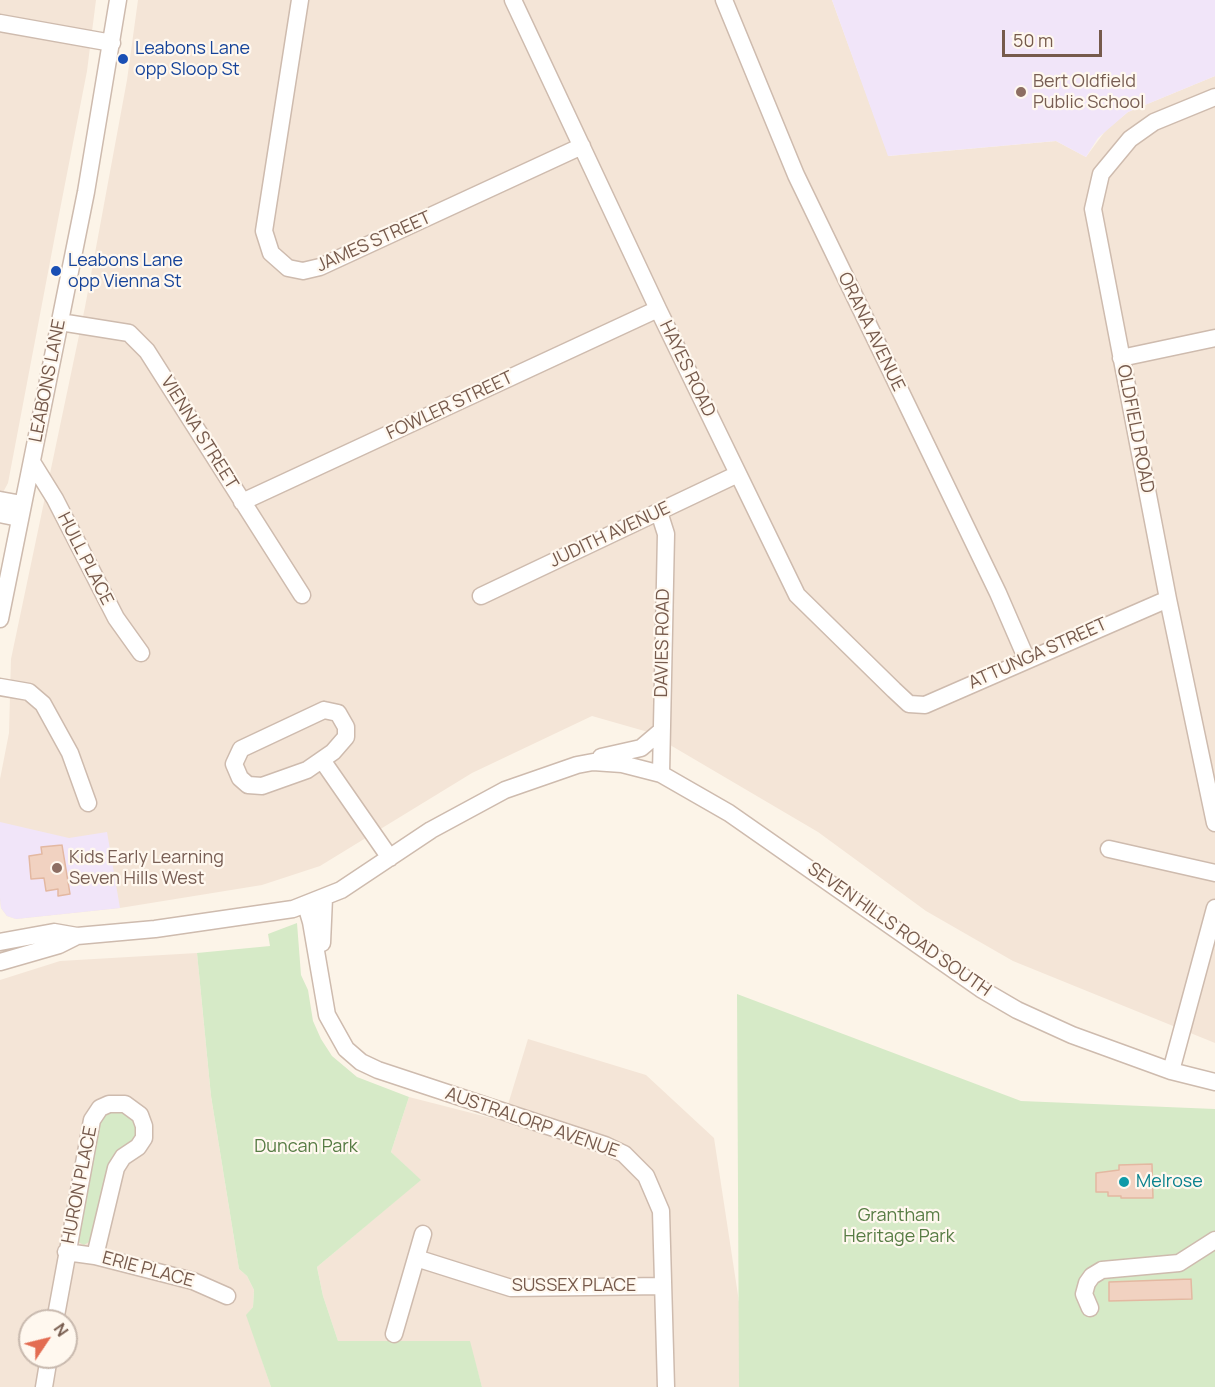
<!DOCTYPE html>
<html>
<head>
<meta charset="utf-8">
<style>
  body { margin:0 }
  #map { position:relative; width:1215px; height:1387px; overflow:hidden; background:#fcf4e8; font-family:Manrope,sans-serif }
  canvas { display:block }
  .north { position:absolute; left:18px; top:1309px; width:60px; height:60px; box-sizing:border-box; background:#fff8ef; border:2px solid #c8b9ae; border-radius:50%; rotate:55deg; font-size:16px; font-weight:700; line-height:24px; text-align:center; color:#765a4c }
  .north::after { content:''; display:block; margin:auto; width:21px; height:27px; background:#e36c51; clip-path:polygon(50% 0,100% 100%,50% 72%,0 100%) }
  .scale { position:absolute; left:1002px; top:30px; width:100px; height:27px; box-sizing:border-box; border:3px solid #765a4c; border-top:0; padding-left:8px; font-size:18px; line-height:21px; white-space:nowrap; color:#765a4c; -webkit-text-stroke:4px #fff8ef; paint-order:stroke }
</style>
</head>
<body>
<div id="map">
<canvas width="1215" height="1387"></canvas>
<div class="north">N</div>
<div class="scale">50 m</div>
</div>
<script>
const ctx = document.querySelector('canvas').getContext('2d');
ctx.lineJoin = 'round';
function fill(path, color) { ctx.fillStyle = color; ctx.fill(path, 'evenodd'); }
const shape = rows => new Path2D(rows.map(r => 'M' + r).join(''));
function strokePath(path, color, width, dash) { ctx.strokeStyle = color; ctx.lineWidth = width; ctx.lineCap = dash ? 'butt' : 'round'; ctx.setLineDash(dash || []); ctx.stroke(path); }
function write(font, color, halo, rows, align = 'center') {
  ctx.font = font + ' Manrope,sans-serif'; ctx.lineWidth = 4.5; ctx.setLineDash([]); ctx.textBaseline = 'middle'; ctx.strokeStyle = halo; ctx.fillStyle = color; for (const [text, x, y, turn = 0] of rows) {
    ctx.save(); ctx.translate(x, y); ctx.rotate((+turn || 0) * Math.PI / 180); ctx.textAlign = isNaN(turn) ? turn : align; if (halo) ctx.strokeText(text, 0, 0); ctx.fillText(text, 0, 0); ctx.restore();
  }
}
fill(shape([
  [0,0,96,0,87,71,57,225,8,483,0,498],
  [138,0,832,0,889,156,1056,141,1086,157,1106,130,1128,112,1215,76,1215,1043,1013,961,926,911,818,832,648,732,592,716,472,773,320,866,262,885,120,908,16,919,7,916,1,908,0,898,0,779,9,733,11,659,85,307,127,80],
  [197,953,211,1096,239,1269,247,1276,254,1290,253,1307,247,1315,271,1387,0,1387,0,980,60,961],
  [30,1321,66,1321,66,1357,30,1357],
  [528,1039,646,1075,714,1138,752,1387,482,1387,469,1341,338,1341,323,1296,317,1267,420,1180,391,1152,409,1097,503,1121]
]), '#f4e5d7');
fill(shape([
  [832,0,1215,0,1215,76,1128,112,1098,138,1086,157,1056,141,888,156],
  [0,822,69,838,107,832,120,908,16,919,7,916,1,908,0,898]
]), '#f1e5f9');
fill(shape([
  [297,923,301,975,308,990,313,1021,321,1039,332,1056,357,1077,409,1097,391,1152,421,1180,317,1267,323,1296,338,1341,470,1341,482,1387,271,1387,246,1315,253,1307,254,1290,247,1276,239,1269,211,1096,197,953,270,946,268,934],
  [737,994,1021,1101,1215,1109,1215,1387,739,1387],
  [118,1108,134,1119,137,1137,107,1172,92,1240,84,1245,76,1241,100,1116]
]), '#d6eac7');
const building = shape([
  [62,845,70,894,58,896,58,889,46,891,44,878,31,879,29,856,42,854,41,847,62,845],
  [1152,1164,1153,1198,1121,1198,1121,1196,1108,1196,1108,1192,1096,1192,1096,1173,1119,1170,1119,1165,1152,1164],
  [1191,1279,1192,1299,1109,1301,1109,1282,1191,1279]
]);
fill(building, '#f1d2c1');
strokePath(building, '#e3b8a1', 1.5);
const minor = shape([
  [300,0,264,231,271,253,288,268,303,271,320,267,582,146],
  [513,0,658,309,797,595,894,690,909,704,925,705,1168,599],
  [724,0,796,175,998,593,1027,660],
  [0,23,112,43],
  [1215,97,1154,122,1130,139,1101,174,1093,209,1168,599,1215,823],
  [60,322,129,333,147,351,302,595],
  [1121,358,1215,338],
  [32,462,55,499,116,618,141,653],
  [0,500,22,504],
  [242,502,658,309],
  [659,512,666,534,661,774],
  [0,514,19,518],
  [481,596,738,474],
  [0,619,86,192,118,0],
  [0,687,29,692,43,704,70,753,88,803],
  [324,710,338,713,346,727,346,737,333,752,307,770,262,786,248,785,240,778,234,764,241,749,324,710],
  [601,757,641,748,661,731],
  [322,760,390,858],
  [1109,849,1215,873],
  [306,905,311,922,327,1015,346,1049,361,1062,378,1070,605,1145,624,1154,646,1176,661,1211,666,1387],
  [0,942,54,932,77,936,155,929,293,909,341,890,431,830,505,790,577,765,593,762,622,764,661,774,729,813,981,989,1017,1010,1072,1035,1171,1071,1215,1082],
  [322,943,324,898],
  [0,962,59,945,77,936],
  [1171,1071,1215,908],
  [66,1252,95,1256,193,1281,227,1296],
  [416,1258,511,1288,663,1286],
  [1090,1308,1084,1294,1087,1283,1092,1276,1102,1270,1179,1263,1215,1240],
  [55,1321,92,1120,100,1108,109,1104,125,1104,140,1115,144,1126,144,1138,138,1147,123,1157,116,1168,95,1256],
  [394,1334,423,1234],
  [44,1387,49,1357]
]);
strokePath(minor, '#cebbae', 19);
strokePath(minor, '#fff', 16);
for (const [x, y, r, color] of [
  [123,59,6,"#1a4fb4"],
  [1021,92,6,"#8d6e63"],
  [56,271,6,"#1a4fb4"],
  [57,868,6,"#8d6e63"],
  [1124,1182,6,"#0f9aa8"]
]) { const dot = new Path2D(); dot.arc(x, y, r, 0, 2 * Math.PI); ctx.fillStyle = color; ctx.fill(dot); strokePath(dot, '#fff8ef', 2); }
write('18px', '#164399', '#fff8ef', [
  ["Leabons Lane",135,49],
  ["opp Sloop St",135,70],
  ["Leabons Lane",68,261],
  ["opp Vienna St",68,282]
], 'left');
write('18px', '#785e54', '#fff8ef', [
  ["Bert Oldfield",1033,82],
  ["Public School",1033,103],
  ["Kids Early Learning",69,858],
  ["Seven Hills West",69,879]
], 'left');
write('18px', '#765a4c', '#fff8ef', [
  ["JAMES STREET",374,242,-24],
  ["ORANA AVENUE",871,332,64],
  ["HAYES ROAD",687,369,64],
  ["LEABONS LANE",48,381,-79],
  ["FOWLER STREET",450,406,-25],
  ["OLDFIELD ROAD",1135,429,79],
  ["VIENNA STREET",199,433,58],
  ["JUDITH AVENUE",610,535,-25],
  ["HULL PLACE",85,559,63],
  ["DAVIES ROAD",663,643,-89],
  ["ATTUNGA STREET",1038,654,-24],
  ["SEVEN HILLS ROAD SOUTH",899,930,35],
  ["AUSTRALORP AVENUE",532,1123,19],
  ["HURON PLACE",80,1185,-79],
  ["ERIE PLACE",148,1270,15],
  ["SUSSEX PLACE",574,1286]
]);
write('18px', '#577c44', '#fff8ef', [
  ["Duncan Park",306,1147],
  ["Grantham",899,1216],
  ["Heritage Park",899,1237]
]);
write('18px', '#0d838f', '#fff8ef', [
  ["Melrose",1136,1182]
], 'left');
</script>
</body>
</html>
